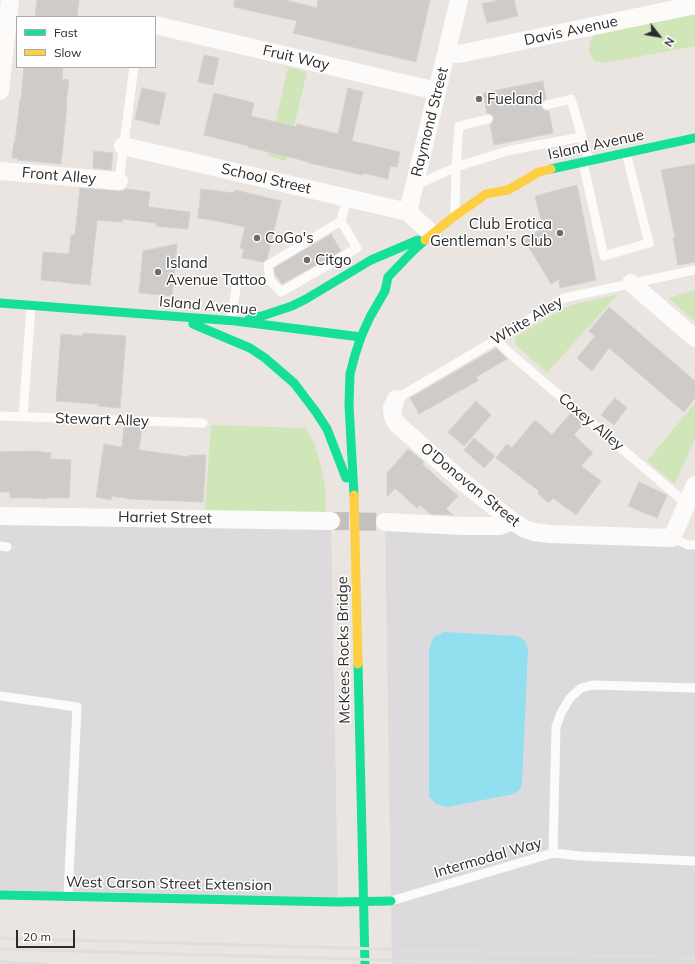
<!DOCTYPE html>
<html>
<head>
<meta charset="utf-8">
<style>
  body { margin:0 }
  #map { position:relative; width:695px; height:964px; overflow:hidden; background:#eae5e1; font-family:Mulish,sans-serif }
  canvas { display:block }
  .legend { position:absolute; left:16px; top:16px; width:140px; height:52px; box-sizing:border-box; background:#fff; border:1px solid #aaa; margin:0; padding:5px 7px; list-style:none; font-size:12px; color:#2b2b2b }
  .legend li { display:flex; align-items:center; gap:8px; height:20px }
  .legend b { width:20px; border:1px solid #aaa }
  .north { position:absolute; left:639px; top:16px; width:40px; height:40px; -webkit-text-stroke:3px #fff; paint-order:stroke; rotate:121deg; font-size:11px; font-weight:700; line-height:16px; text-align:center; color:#2b2b2b }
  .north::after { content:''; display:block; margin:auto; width:14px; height:18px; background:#2b2b2b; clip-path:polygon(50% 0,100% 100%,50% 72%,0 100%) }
  .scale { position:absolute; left:16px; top:930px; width:59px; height:18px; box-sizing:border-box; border:2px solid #2b2b2b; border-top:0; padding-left:5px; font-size:12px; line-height:14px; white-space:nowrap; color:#2b2b2b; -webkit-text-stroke:3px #fff; paint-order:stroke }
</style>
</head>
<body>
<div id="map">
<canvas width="695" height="964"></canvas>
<ul class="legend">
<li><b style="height:5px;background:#16e098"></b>Fast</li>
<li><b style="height:5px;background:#ffcf43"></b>Slow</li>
</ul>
<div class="north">N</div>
<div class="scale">20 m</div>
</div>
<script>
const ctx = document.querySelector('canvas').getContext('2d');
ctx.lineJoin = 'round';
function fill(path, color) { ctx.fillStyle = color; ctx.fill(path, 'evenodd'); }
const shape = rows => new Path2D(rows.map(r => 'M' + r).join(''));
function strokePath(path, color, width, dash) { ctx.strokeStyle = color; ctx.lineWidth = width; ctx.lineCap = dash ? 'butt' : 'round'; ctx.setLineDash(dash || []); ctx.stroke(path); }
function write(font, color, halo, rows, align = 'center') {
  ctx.font = font + ' Mulish,sans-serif'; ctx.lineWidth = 3; ctx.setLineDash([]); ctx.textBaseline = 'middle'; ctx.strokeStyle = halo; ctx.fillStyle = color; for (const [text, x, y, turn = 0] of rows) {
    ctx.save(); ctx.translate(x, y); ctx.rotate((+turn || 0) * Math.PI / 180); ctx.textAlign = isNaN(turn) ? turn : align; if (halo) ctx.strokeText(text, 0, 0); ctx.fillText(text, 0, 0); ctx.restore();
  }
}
fill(shape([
  [0,516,331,521,338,902,0,895],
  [385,522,463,526,695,545,695,964,392,964]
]), '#dddadd');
fill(shape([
  [695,12,695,46,604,63,594,61,589,51,590,42,596,33],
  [288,67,307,72,286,161,268,156],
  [695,290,695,321,668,298],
  [618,294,547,373,516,345,515,337,568,306],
  [695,403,695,439,675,484,647,461],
  [211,425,306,428,315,445,321,467,325,486,326,513,205,511]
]), '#d0e6b8');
fill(shape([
  [444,632,517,636,525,641,528,649,522,783,520,789,514,794,447,807,436,804,429,796,429,649,434,637]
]), '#91dfef');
const building = shape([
  [37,0,79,0,77,17,35,17,37,0],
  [234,0,285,0,317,8,318,0,430,0,416,62,293,33,297,21,234,7,234,0],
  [499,0,514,0,518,16,487,23,482,4,499,0],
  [204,55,219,58,213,85,198,82,204,55],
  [24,67,63,67,62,79,69,80,66,104,67,105,61,164,18,160,17,158,12,158,14,142,15,142,20,100,21,100,24,67],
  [543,81,546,99,543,101,541,106,543,109,546,111,549,111,553,133,494,145,490,125,492,123,494,118,492,115,487,113,483,93,543,81],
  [142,88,166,93,159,125,135,119,142,88],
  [348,88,363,92,352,141,400,152,397,167,390,166,388,179,363,173,363,175,309,163,309,162,248,147,248,146,204,135,214,93,254,103,251,116,296,127,297,124,338,134,348,88],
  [94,151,113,153,111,170,93,168,94,151],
  [695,164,695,262,678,265,673,238,675,237,661,170,695,164],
  [577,185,596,280,560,288,559,279,551,284,524,239,543,228,535,196,577,185],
  [80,188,118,191,123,191,126,189,150,192,148,207,190,212,188,229,156,226,156,223,122,219,122,222,97,220,90,285,41,280,43,252,69,254,71,235,75,235,80,188],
  [201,189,234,193,235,190,281,201,267,259,263,262,242,258,244,249,240,248,245,227,212,220,198,218,201,189],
  [331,234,341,251,282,284,275,274,274,268,331,234],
  [177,244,172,296,139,293,143,251,177,244],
  [609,307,695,381,695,398,684,412,609,348,592,371,577,358,595,336,589,331,609,307],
  [83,333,126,336,120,408,98,406,98,404,56,401,61,334,83,336,83,333],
  [496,348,507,359,476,377,479,380,419,414,410,398,496,348],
  [615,398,627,408,614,425,601,415,615,398],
  [476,401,491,415,464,446,448,432,476,401],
  [571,413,583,424,574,435,593,453,581,466,601,481,576,515,553,498,549,503,538,494,539,491,496,458,507,444,512,448,535,420,552,435,571,413],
  [124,426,142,427,139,450,189,457,189,455,206,455,203,502,130,499,112,496,111,500,96,497,104,444,122,447,124,426],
  [474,438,495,456,484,468,464,450,474,438],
  [408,449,424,462,422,464,458,496,446,509,453,515,430,514,420,505,417,508,395,488,387,497,387,473,408,449],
  [34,451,51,453,50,459,71,460,69,498,46,498,46,499,35,498,10,498,10,492,0,492,0,452,34,451],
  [639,482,667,495,657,518,628,506,639,482]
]);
fill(building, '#cfcbc8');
strokePath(building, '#d5d1cd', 1);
strokePath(shape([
  [331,521,385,522]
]), '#c4c0bd', 18, [18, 9]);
strokePath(shape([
  [547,105,571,99,589,161],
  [583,163,604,256,649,243,626,153],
  [119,181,134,67],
  [414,186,456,167,511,150,582,137],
  [455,214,456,167,459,126,488,119],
  [341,221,347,198],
  [231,321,237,282,270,280,281,292,357,248,341,221,268,265,270,280],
  [496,340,514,357,687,504],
  [396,399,496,340,564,298,695,270],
  [0,416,203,423],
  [23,417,31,306],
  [672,538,688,545,695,545],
  [0,546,7,547],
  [0,696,77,707,68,896],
  [553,853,556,727,561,713,570,698,581,688,593,685,695,688],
  [391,901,553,853,580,856,695,861]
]), '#fcfbfa', 9);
strokePath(shape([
  [155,25,437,91],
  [447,54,459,54,695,5],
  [0,91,10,0],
  [123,146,408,212],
  [0,171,119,181],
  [408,212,459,0],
  [408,212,432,234],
  [631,283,695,338],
  [396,399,392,408,393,417,397,424,462,481,512,521,525,529,534,532,550,534,672,538,695,485],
  [0,516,331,521],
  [385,522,463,526,500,526,512,521]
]), '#fcfbfa', 18);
strokePath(shape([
  [551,169,695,138],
  [0,303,235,321,361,337],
  [249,319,262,316,292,306,306,299,371,260,418,240],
  [193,324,250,348,265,358,294,383,316,412,327,429,346,478],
  [354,495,349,405,350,374,355,355,361,337,370,317,385,291,388,277,413,251,425,240],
  [358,664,365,964],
  [0,895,338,902,391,901]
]), '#16e098', 9);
strokePath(shape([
  [425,240,452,218,486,194,508,190,539,172,551,169],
  [354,495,358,664]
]), '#ffcf43', 9);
strokePath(shape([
  [0,938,695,958],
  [0,949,527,964],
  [0,962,45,964]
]), '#dededf', 3);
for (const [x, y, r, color] of [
  [479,99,4,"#6e6c6b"],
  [560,233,4,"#6e6c6b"],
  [257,238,4,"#6e6c6b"],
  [307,260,4,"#6e6c6b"],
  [158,272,4,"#6e6c6b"]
]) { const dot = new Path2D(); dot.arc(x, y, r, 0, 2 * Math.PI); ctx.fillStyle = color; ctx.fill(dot); strokePath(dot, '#fff', 1.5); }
write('15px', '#2b2b2b', '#fff', [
  ["Davis Avenue",571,31,-12],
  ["Fruit Way",296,58,13],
  ["Raymond Street",430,122,-76],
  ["Island Avenue",596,145,-12],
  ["Front Alley",59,176,5],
  ["School Street",266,179,13],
  ["Island Avenue",208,306,5],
  ["White Alley",527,321,-31],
  ["Stewart Alley",102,420,2],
  ["Coxey Alley",591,422,40],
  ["O'Donovan Street",470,485,39],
  ["Harriet Street",165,518,1],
  ["McKees Rocks Bridge",344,650,-91],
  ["Intermodal Way",488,858,-16],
  ["West Carson Street Extension",169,884,1]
]);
write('15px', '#2b2b2b', '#fff', [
  ["Fueland",487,99],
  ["Club Erotica",552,224,"right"],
  ["Gentleman's Club",552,241,"right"],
  ["CoGo's",265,238],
  ["Citgo",315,260],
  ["Island",166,263],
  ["Avenue Tattoo",166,280]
], 'left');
</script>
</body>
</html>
